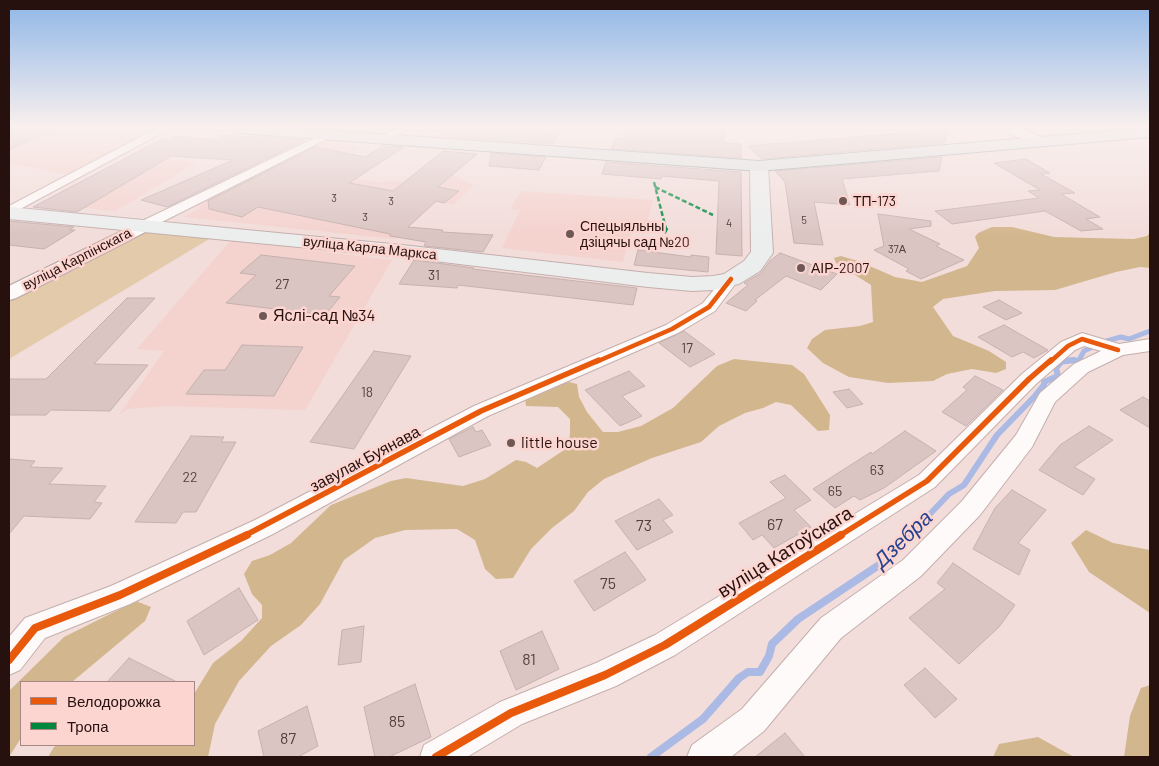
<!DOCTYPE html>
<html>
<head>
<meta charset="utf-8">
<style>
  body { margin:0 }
  #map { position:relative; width:1159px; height:766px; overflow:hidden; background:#f2ddda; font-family:Barlow,sans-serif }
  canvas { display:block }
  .frame { position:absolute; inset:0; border:10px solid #27110f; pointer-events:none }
  .legend { position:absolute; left:20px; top:681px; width:175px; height:65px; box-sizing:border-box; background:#fcd5d0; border:1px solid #a78783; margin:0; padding:6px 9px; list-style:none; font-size:15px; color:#27110f }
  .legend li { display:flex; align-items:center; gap:10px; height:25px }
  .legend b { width:25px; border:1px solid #a78783 }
</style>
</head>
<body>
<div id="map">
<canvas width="1159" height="766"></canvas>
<div class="frame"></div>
<ul class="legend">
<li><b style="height:6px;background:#e8590c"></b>Велодорожка</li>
<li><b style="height:6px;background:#00873e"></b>Тропа</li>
</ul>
</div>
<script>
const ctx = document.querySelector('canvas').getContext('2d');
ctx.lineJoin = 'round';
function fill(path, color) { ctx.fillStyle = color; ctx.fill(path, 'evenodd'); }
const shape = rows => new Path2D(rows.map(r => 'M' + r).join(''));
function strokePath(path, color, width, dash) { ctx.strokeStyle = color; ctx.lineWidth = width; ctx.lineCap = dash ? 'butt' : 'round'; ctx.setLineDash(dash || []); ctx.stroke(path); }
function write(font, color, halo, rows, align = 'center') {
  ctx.font = font + ' Barlow,sans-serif'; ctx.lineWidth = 5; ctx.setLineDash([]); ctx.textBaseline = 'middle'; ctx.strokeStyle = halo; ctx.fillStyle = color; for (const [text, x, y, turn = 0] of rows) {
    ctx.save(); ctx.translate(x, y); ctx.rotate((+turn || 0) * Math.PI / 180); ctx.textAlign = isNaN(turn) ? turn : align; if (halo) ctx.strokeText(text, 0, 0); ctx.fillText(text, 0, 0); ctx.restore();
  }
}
fill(shape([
  [9,128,129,128,154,130,67,174,9,164],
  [320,141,365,146,322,170,380,183,391,180,430,187,441,185,453,175,474,185,453,205,437,202,395,239,184,217,201,207,193,205],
  [136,154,196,163,116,211,39,204,74,184,79,184],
  [521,191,522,191,653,200,647,224,636,223,627,243,623,262,502,248,520,210,510,209],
  [231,240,392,260,305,410,165,406,127,409,119,415,164,351,137,349]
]), '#f4d2ce');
fill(shape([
  [146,231,211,238,9,359,9,296]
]), '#e2caaa');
fill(shape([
  [992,227,1012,227,1054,237,1134,239,1147,236,1150,233,1150,268,1140,267,1116,272,1055,290,995,291,943,299,933,307,953,336,989,351,1006,362,1006,369,996,373,972,369,947,374,933,381,888,383,849,377,823,363,807,348,812,339,825,330,860,326,873,322,871,285,836,263,834,258,841,256,858,261,895,277,922,282,967,266,979,248,975,237,978,233],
  [734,359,792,365,804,374,830,415,829,430,818,431,791,405,776,402,763,408,745,413,719,426,701,442,652,458,604,479,588,492,574,511,552,528,531,549,513,578,496,579,485,569,475,540,457,529,405,530,375,538,344,560,320,604,301,625,271,646,239,681,215,724,208,757,48,757,54,747,58,745,194,745,194,694,213,663,241,641,262,618,262,605,252,594,244,574,252,561,270,555,291,543,331,505,391,481,406,478,463,486,485,479,516,460,526,462,537,468,567,448,570,434,570,419,558,407,526,406,525,397,555,385,569,382,577,384,579,397,587,412,603,432,618,432,641,426,673,408,717,366],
  [1086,530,1113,543,1150,550,1150,613,1089,572,1071,543],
  [136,601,151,607,145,621,72,682,21,682,21,738,9,757,9,691,64,637],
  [1150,685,1150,757,1124,757,1130,716,1141,688],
  [1038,737,1074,757,993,757,999,744]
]), '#d2b68e');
strokePath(shape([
  [1062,362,1079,360,1084,351,1103,342,1121,337,1129,339,1150,331]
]), '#abb9e5', 5);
strokePath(shape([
  [909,536,949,494,964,485,997,435,1035,396,1044,385,1044,382,1058,376,1056,368,1062,361,1074,360]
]), '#abb9e5', 6);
strokePath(shape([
  [651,757,703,719,739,678,748,672,760,672,769,656,772,644,798,619,888,559,911,535]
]), '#abb9e5', 8);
const building = shape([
  [9,128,15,128,51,131,9,150,9,128],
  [435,128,496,128,559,132,553,144,454,137,434,131,435,128],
  [626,128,688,128,724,130,724,143,741,144,741,158,611,149,616,138,623,138,626,128],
  [925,128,948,128,945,143,762,159,748,146,925,131,925,128],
  [223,135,305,140,167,207,141,200,233,160,171,156,77,212,33,207,162,139,169,140,176,136,216,140,223,135],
  [383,146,404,147,349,183,393,191,443,151,477,154,438,187,459,191,444,203,436,201,408,227,443,230,442,232,493,235,483,252,424,246,426,242,390,236,390,234,258,207,242,217,209,209,208,201,315,147,365,157,383,146],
  [491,153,546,157,539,170,489,166,491,153],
  [942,157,939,171,842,179,850,205,814,202,823,245,794,243,785,182,775,171,942,157],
  [1026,159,1050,173,1041,174,1075,193,1061,194,1100,217,1086,219,1103,229,1081,231,1045,211,952,224,935,211,1039,198,1028,191,1040,190,994,163,1026,159],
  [606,162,741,172,742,256,716,254,719,181,662,176,661,179,602,174,606,162],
  [878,214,931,221,931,226,909,229,940,244,936,246,964,260,921,279,906,271,909,269,874,250,884,246,878,214],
  [9,221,74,227,69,230,75,230,44,249,9,245,9,221],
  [638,250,691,257,691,255,709,257,708,272,634,265,638,250],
  [780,253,837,274,821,290,786,276,755,300,757,301,746,311,726,303,748,285,744,283,761,273,770,261,780,253],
  [261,255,355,266,329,296,340,297,325,315,226,303,256,275,240,273,261,255],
  [414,260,474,268,473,269,637,288,633,305,458,285,457,288,399,284,414,260],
  [127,298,155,298,94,364,148,365,110,411,51,410,46,415,9,415,9,379,46,379,127,298],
  [999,300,1022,313,1006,320,983,307,999,300],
  [1004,325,1048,350,1034,358,1023,352,1012,357,978,337,1004,325],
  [684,331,715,354,690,367,659,343,684,331],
  [242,345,303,347,274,396,186,394,204,370,225,370,242,345],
  [374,351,411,356,354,449,310,442,374,351],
  [629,371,645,386,622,396,642,416,620,426,585,390,629,371],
  [975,376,1003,390,966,426,942,412,967,390,963,387,975,376],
  [849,389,863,404,847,408,833,392,849,389],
  [1143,397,1150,401,1150,428,1120,410,1143,397],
  [1089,426,1113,440,1074,467,1095,479,1083,495,1039,470,1060,445,1089,426],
  [473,427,476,432,482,430,491,445,459,457,449,439,473,427],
  [905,431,936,451,884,488,860,500,854,496,835,508,813,489,871,452,872,454,905,431],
  [191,436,224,437,221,442,236,442,196,512,183,512,176,523,135,522,191,436],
  [9,459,35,461,30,467,63,468,49,484,106,486,94,502,102,503,90,519,24,516,9,534,9,459],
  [785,475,811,500,794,510,811,527,774,548,762,535,753,540,739,523,786,498,770,482,785,475],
  [1012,490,1046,510,1018,543,1030,550,1019,575,973,549,995,508,1012,490],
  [659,499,673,515,663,520,673,532,637,550,615,521,659,499],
  [625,552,646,580,594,611,574,581,625,552],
  [953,563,1015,605,999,627,959,664,909,618,945,589,937,583,953,563],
  [239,588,258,620,204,655,187,621,239,588],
  [364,626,361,662,338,665,342,630,364,626],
  [542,631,559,669,516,690,500,651,542,631],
  [129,658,177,682,107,682,129,658],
  [925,668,957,699,935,718,904,685,925,668],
  [415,684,431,737,389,757,375,757,364,707,415,684],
  [307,706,318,746,298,757,264,757,258,731,307,706],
  [785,733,805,757,755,757,785,733]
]);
fill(building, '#dbc5c3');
strokePath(building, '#c5b1af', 1);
const minor = shape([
  [157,128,171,128,9,215,9,206,157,128],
  [396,128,410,128,387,141,379,141,377,139,379,137,396,128],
  [327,132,333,135,331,137,150,228,145,229,140,228,138,225,140,222,327,132],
  [731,274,737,276,739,279,715,311,678,333,488,416,273,534,130,604,45,638,20,670,9,675,9,637,25,618,111,586,255,520,474,406,666,325,703,303,725,276,731,274],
  [1082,333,1119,344,1150,339,1150,351,1123,355,1088,372,1055,402,1032,447,980,515,921,576,841,638,764,731,731,757,687,757,692,745,742,709,821,618,903,560,962,501,1016,435,1040,393,1074,364,1101,351,1084,346,1075,350,1036,384,935,487,675,655,616,686,522,724,467,757,420,757,424,745,500,702,596,663,655,635,919,475,1022,374,1061,342,1082,333]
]);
const tertiary = shape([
  [1003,128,1021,128,1042,138,1044,141,1042,144,1037,145,1032,144,1005,131,1003,128],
  [145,220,151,221,154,225,151,229,16,298,9,300,9,286,145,220]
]);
const secondary = shape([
  [759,161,765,162,768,166,773,253,760,271,739,284,713,290,692,291,648,287,402,257,9,219,9,207,402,245,648,273,692,277,713,276,724,274,744,261,751,252,750,166,753,162,759,161]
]);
const primary = shape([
  [229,128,297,128,759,161,1144,128,1150,128,1150,137,759,171,237,133,232,131,229,128]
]);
strokePath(minor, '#c4afad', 2);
strokePath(tertiary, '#c4afad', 3);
strokePath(secondary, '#c4afad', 2);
strokePath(primary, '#929c9c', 2);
fill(minor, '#fdfaf9');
fill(tertiary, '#fdfaf9');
fill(secondary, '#eceeee');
fill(primary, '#dbe3e3');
strokePath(shape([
  [654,182,666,229],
  [655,187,713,215]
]), '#00873e', 2.5, [5, 2.5]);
strokePath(shape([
  [656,249,667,228]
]), '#00873e', 3, [6, 3]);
strokePath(shape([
  [596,362,672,329,709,307,731,279],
  [1050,362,1068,346,1082,339,1118,350]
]), '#e8590c', 4.5);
strokePath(shape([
  [244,536,481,411,599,360],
  [839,536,927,481,1029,379,1051,360]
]), '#e8590c', 5.5);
strokePath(shape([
  [9,660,35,628,120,595,247,535],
  [436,757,511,713,605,675,665,645,841,535]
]), '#e8590c', 8);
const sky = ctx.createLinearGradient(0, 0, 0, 235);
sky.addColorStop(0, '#8fb6e7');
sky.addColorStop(0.54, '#f9f0ee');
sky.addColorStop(1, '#f9f0ee00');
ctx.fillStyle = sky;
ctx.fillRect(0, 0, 1159, 235);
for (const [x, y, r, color] of [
  [843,201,5,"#6e5856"],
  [570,234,5,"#6e5856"],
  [801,268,5,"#6e5856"],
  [263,316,5,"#6e5856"],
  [511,443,5,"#6e5856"]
]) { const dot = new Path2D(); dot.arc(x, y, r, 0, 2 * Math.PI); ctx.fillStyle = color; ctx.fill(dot); strokePath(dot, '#fcd5d0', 2); }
write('11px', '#56403e', null, [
  ["3",334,198],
  ["3",391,201],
  ["3",365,217],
  ["5",804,220],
  ["4",729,223],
  ["37А",897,249]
]);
write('14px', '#27110f', '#fcd5d0', [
  ["ТП-173",853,201],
  ["Спецыяльны",580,226],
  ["дзіцячы сад №20",580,242],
  ["АІР-2007",811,268]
], 'left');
write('14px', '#27110f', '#fcd5d0', [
  ["вуліца Карла Маркса",370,248,6],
  ["вуліца Карпінскага",77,259,-27]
]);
write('14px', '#56403e', null, [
  ["31",434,275],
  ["27",282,284],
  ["17",687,348],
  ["18",367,392],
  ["63",877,470],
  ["22",190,477],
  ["65",835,491]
]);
write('16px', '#27110f', '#fcd5d0', [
  ["Яслі-сад №34",273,316],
  ["little house",521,443]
], 'left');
write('16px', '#27110f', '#fcd5d0', [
  ["завулак Буянава",365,459,-28]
]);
write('16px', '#56403e', null, [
  ["67",775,525],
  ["73",644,526],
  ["75",608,584],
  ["81",529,660],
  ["85",397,722],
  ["87",288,739]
]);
write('19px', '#27110f', '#fcd5d0', [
  ["вуліца Катоўскага",785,552,-32]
]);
write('italic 21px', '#26438e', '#fcd5d0', [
  ["Дзебра",903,539,-44]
]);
</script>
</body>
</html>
